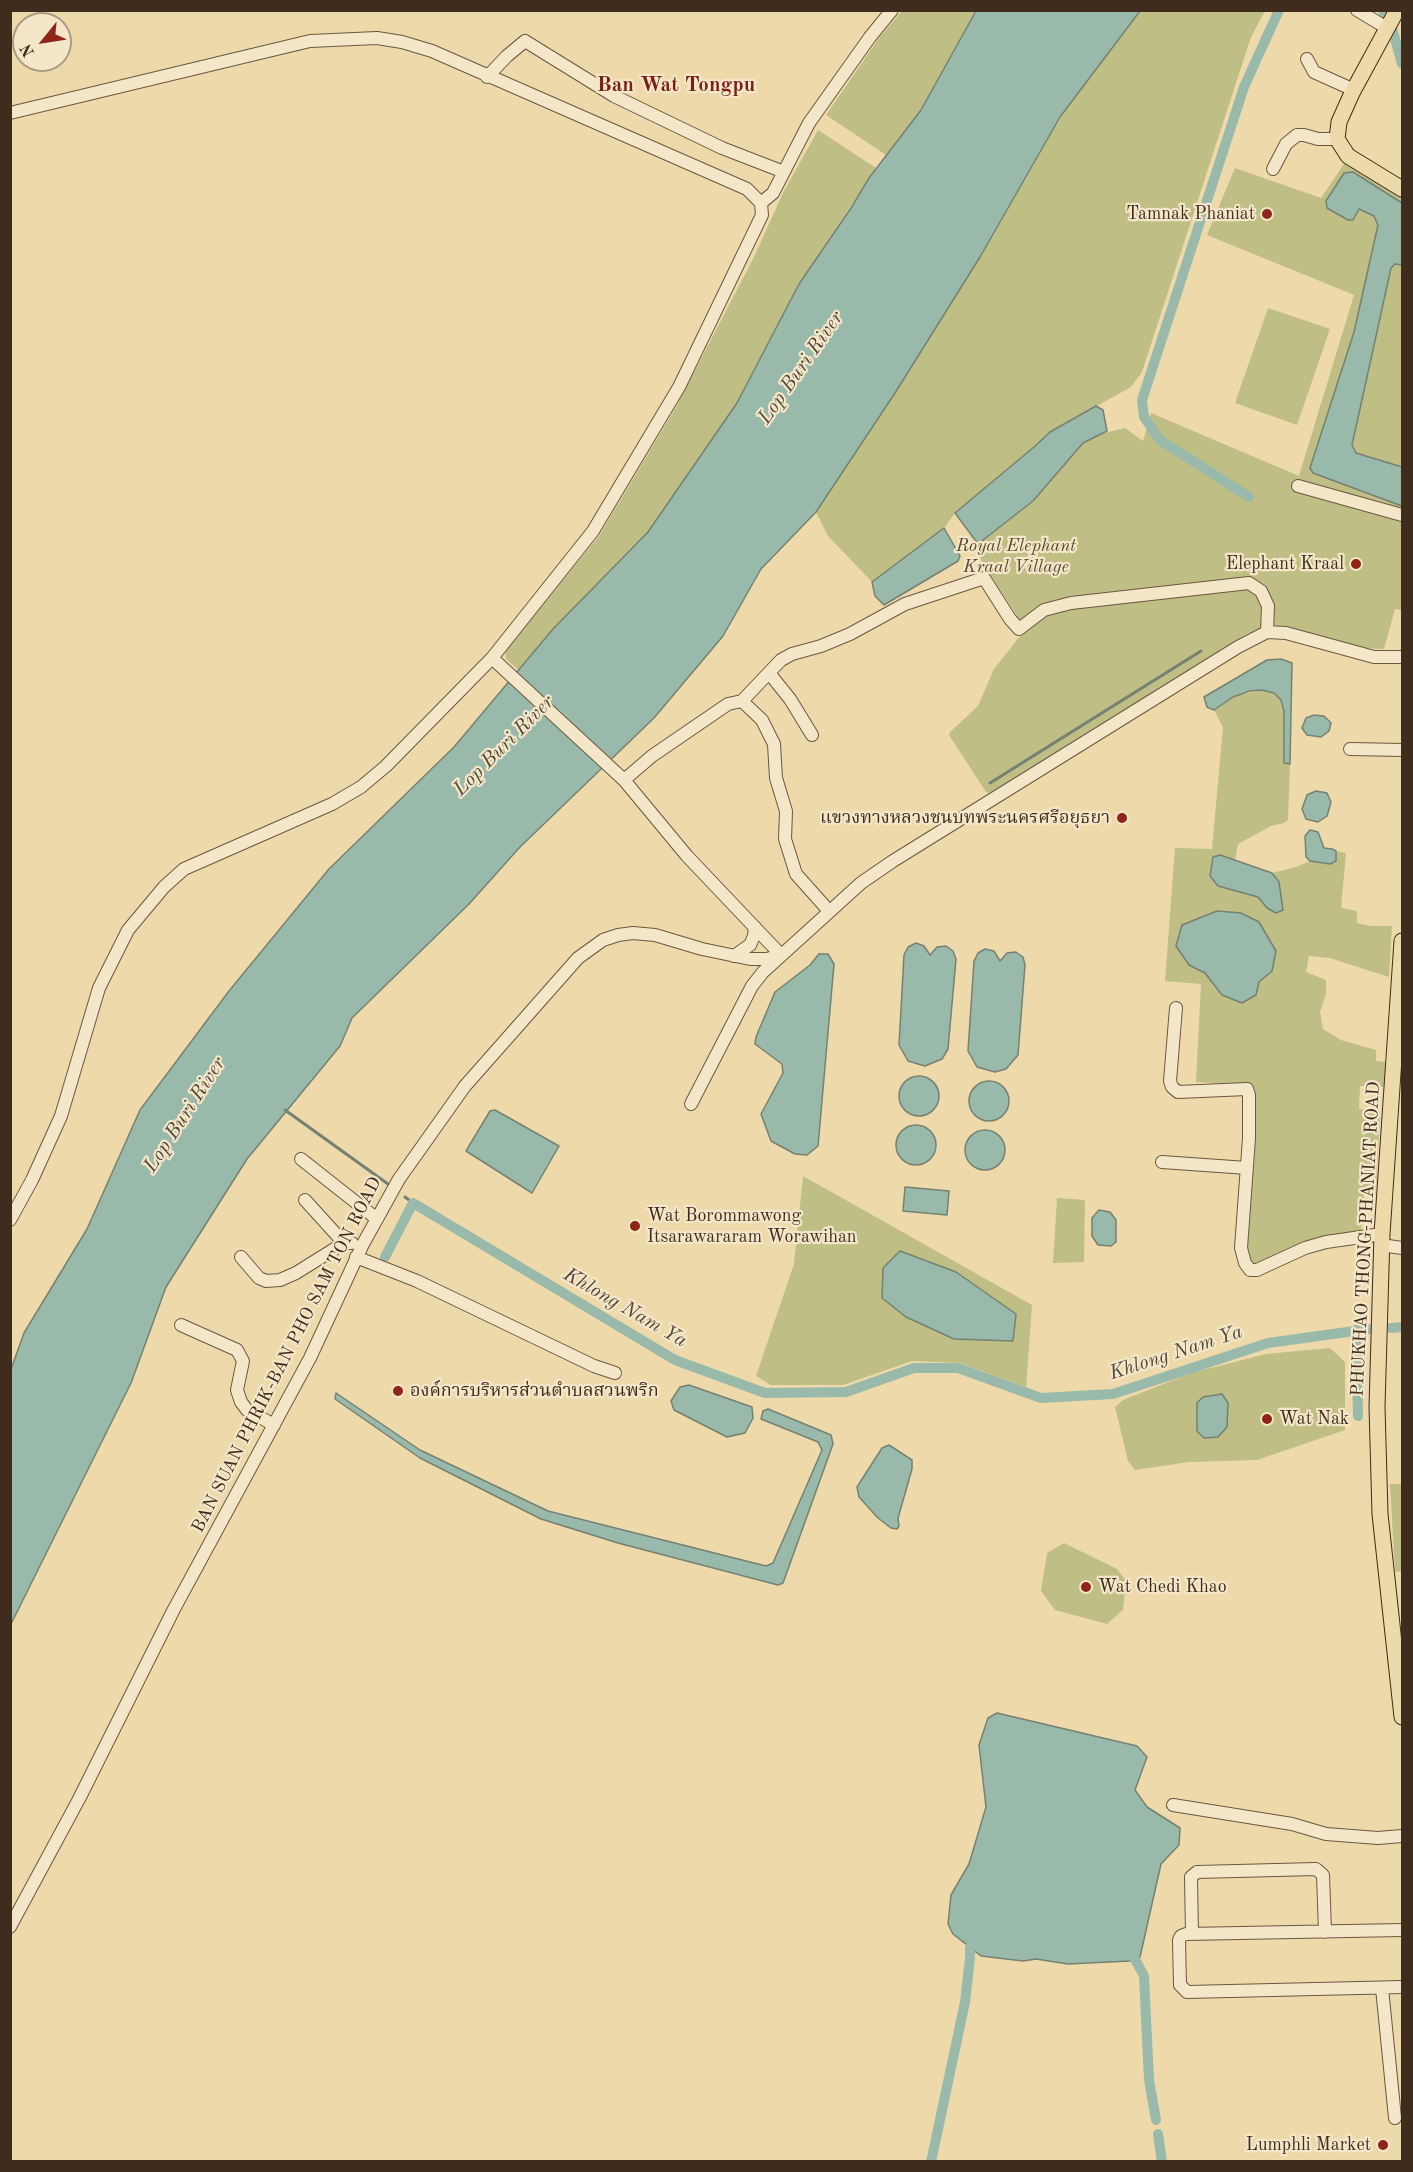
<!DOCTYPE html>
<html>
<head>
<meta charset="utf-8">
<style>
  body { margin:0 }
  #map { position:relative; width:1413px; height:2172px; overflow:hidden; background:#eed9aa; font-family:"Old Standard TT",serif }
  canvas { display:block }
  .frame { position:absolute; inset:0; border:12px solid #3f2c1d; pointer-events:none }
  .north { position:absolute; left:12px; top:12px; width:60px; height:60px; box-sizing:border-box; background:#f4e6c8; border:2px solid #ac9c84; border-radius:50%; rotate:240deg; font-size:16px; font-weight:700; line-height:24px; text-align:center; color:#3f2c1d }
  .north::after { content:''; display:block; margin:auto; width:21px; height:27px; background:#8f2418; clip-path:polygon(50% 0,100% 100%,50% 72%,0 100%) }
</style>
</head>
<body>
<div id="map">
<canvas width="1413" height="2172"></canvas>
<div class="frame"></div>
<div class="north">N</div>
</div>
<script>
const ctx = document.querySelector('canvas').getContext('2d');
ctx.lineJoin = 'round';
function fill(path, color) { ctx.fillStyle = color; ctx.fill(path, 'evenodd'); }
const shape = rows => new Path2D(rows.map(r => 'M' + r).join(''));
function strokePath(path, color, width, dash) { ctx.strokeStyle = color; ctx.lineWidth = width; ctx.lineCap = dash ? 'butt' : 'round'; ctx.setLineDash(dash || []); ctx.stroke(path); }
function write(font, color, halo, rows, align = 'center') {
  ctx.font = font + ' "Old Standard TT","Noto Serif Thai",serif'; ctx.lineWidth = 4.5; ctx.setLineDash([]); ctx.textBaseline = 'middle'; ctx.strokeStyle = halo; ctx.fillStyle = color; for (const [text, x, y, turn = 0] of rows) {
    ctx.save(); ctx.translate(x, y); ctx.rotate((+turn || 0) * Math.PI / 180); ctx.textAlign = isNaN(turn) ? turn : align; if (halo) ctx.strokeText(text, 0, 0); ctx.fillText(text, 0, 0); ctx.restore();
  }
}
fill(shape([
  [902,11,976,11,921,110,886,155,826,115,879,38],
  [1138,11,1265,11,1251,37,1142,372,1131,387,1050,432,1034,447,955,513,944,528,872,582,828,536,816,512,895,393,980,257,1060,117],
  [818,130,876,168,799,284,737,403,648,532,553,629,520,671,506,659,505,651,599,536,676,407,754,257,783,193],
  [1346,161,1402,194,1402,610,1395,609,1384,649,1363,648,1289,627,1271,627,1247,634,991,793,986,792,949,735,950,732,978,706,994,669,1024,631,1014,611,973,548,1033,501,1083,443,1096,435,1125,428,1143,441,1151,413,1299,476,1354,295,1207,235,1235,168,1321,198],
  [1268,308,1330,329,1297,425,1235,403],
  [1262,690,1274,693,1281,700,1284,711,1284,763,1290,764,1288,820,1284,823,1271,826,1238,844,1235,860,1220,855,1218,886,1258,897,1267,908,1279,882,1272,873,1296,867,1310,861,1330,864,1336,861,1336,851,1346,853,1341,908,1357,911,1357,923,1370,926,1392,926,1389,977,1330,958,1309,956,1306,972,1326,980,1326,994,1320,1012,1323,1029,1341,1040,1376,1050,1376,1061,1386,1062,1384,1087,1360,1086,1359,1109,1380,1112,1376,1195,1364,1193,1361,1233,1258,1264,1251,1263,1247,1258,1246,1245,1249,1085,1196,1082,1201,984,1165,981,1175,848,1212,849,1223,727,1214,710,1233,697],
  [1272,971,1259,982,1222,995,1205,973],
  [803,1176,1032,1305,1026,1387,960,1363,912,1361,843,1385,771,1385,756,1376,794,1264],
  [1057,1198,1085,1200,1084,1262,1053,1263],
  [1330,1348,1345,1362,1345,1430,1257,1460,1189,1462,1135,1470,1128,1461,1115,1407,1123,1400,1191,1373,1266,1354],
  [1390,1484,1402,1484,1402,1571,1395,1572],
  [1064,1543,1117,1569,1126,1581,1123,1610,1107,1624,1055,1610,1041,1591,1047,1553]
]), '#bebe85');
const water = shape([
  [976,11,1140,11,1060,117,980,257,895,393,816,512,761,569,723,636,654,718,520,847,469,904,352,1018,340,1046,247,1159,166,1287,131,1383,11,1624,11,1369,24,1333,87,1229,140,1110,229,991,329,869,454,747,553,629,648,532,737,403,799,284,851,208,869,178,921,110,976,11],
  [1353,172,1402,203,1402,265,1395,264,1391,268,1352,445,1356,453,1402,467,1402,506,1313,473,1310,468,1354,332,1378,225,1374,216,1359,209,1353,220,1348,220,1327,208,1326,201,1344,173,1353,172],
  [1096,406,1103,410,1107,431,1083,443,1033,501,978,544,955,513,1034,447,1050,432,1096,406],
  [944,528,960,556,958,561,884,605,875,596,872,582,944,528],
  [1281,659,1292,663,1290,764,1284,763,1284,711,1281,700,1274,693,1262,690,1250,691,1233,697,1214,710,1207,707,1204,697,1267,660,1281,659],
  [1314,715,1324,716,1331,723,1329,731,1321,737,1307,735,1302,728,1306,718,1314,715],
  [1316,791,1327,793,1331,802,1327,816,1318,822,1306,819,1302,809,1307,795,1316,791],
  [1310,830,1318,832,1324,848,1332,849,1336,851,1336,861,1330,864,1310,861,1306,857,1305,836,1310,830],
  [1220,855,1272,873,1279,882,1283,910,1276,913,1267,908,1258,897,1218,886,1210,876,1213,857,1220,855],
  [1217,911,1241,913,1259,922,1276,951,1272,971,1259,982,1256,995,1242,1003,1222,995,1205,973,1189,965,1176,946,1182,925,1217,911],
  [916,943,924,946,930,955,937,947,946,946,953,951,956,959,948,1049,942,1059,925,1066,908,1061,899,1045,904,955,908,947,916,943],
  [985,949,994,951,1000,961,1007,953,1016,952,1023,957,1025,965,1018,1055,1006,1069,995,1072,977,1067,968,1051,974,961,978,953,985,949],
  [819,954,828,954,834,964,818,1146,807,1155,795,1154,771,1141,761,1114,783,1073,782,1064,755,1044,756,1037,775,992,810,965,819,954],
  '899 1096a20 20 0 1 1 40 0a20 20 0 1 1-40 0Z',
  '969 1101a20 20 0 1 1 40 0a20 20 0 1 1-40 0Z',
  [495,1110,559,1146,532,1193,466,1151,490,1111,495,1110],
  '896 1145a20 20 0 1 1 40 0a20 20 0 1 1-40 0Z',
  '965 1150a20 20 0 1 1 40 0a20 20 0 1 1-40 0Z',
  [905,1187,949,1191,947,1215,903,1211,905,1187],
  [1099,1210,1110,1212,1116,1220,1116,1242,1111,1246,1098,1245,1092,1236,1092,1218,1099,1210],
  [900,1251,956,1272,1016,1314,1013,1341,954,1339,906,1317,882,1298,883,1268,900,1251],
  [689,1385,752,1407,753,1418,745,1433,727,1437,674,1410,671,1401,680,1387,689,1385],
  [336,1393,420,1450,548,1511,766,1566,773,1563,822,1450,818,1442,761,1419,763,1411,768,1409,831,1435,833,1444,783,1583,778,1585,618,1543,541,1519,420,1458,335,1399,336,1393],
  [1222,1394,1228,1403,1227,1427,1218,1437,1204,1438,1197,1431,1197,1403,1203,1397,1222,1394],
  [889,1445,912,1460,912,1469,898,1518,899,1526,897,1529,891,1528,878,1518,859,1497,857,1487,882,1448,889,1445],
  [997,1713,1137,1746,1147,1757,1135,1790,1147,1807,1180,1828,1179,1845,1161,1864,1140,1957,1130,1961,1068,1964,1036,1959,1023,1961,981,1956,953,1934,948,1924,951,1895,969,1864,986,1807,979,1745,988,1718,997,1713]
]);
fill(water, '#99baaa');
strokePath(water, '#758172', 1.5);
strokePath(shape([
  [990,783,1201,651],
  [285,1110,388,1184],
  [405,1197,413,1203]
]), '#758172', 3);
strokePath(shape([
  [1383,10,1384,13],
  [1392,28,1402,64],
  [1249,497,1160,440,1144,417,1142,400,1244,87,1279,10],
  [385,1257,413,1203,675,1360,765,1393,846,1392,914,1368,958,1368,1041,1398,1113,1394,1268,1343,1369,1329],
  [1391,1328,1402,1327],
  [1356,1330,1358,1416],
  [1129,1948,1144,1976,1149,2080,1156,2120],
  [970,1954,970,1948,977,1935],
  [1158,2134,1162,2162],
  [931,2162,965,2002,970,1958]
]), '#99baaa', 10);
const minor = shape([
  [1357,10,1387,28],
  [1307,59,1314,72,1354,90],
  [487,77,507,56,525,41,614,96,722,148,784,172],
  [10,113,310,41,377,38,402,42,432,51,747,189,761,203],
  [1273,169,1286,144,1297,135,1304,135,1318,139,1337,139],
  [761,203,773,193,809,123,870,37,892,10],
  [1298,486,1402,515],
  [492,658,624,780,687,856,781,955],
  [769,673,790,699,812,735],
  [742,701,781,660,792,654,821,646,850,634,905,604,984,578,1010,619,1019,629,1044,610,1071,603,1249,583,1261,591,1268,606,1267,632],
  [1350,749,1402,750],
  [624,780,652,756,728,704,742,701,762,720,774,744,776,778,786,811,785,839,796,874,829,911],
  [734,956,750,945,754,936,755,927],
  [1176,1008,1170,1081,1172,1087,1178,1092,1247,1089,1249,1095,1249,1138,1241,1248,1245,1263,1250,1270,1257,1270,1305,1248,1326,1242,1382,1234],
  [691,1104,752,986,763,972,861,883,893,861,1238,647,1267,632,1286,633,1374,657,1402,657],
  [301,1159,377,1219],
  [1162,1162,1247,1168],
  [305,1200,344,1243,352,1243],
  [10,1220,32,1180,61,1116,99,988,128,930,164,887,184,869,332,804,361,787,386,766,492,658,593,531,679,387,762,215,761,203],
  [1381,1245,1402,1248],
  [241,1257,259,1278,266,1281,280,1280,296,1273,344,1243],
  [356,1257,417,1281,594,1366,615,1373],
  [181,1325,237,1350,243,1361,237,1390,241,1402,247,1410,274,1425],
  [1173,1805,1292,1824,1326,1834,1378,1838,1402,1836],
  [10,1927,79,1799,173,1611,310,1358,363,1244,399,1179,465,1086,578,958,603,940,618,935,633,933,655,935,702,949,750,959,767,959,781,955],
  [1402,1930,1186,1934,1181,1936,1179,1940,1180,1985,1187,1992,1402,1987],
  [1192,1934,1191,1877,1197,1872,1316,1869,1323,1875,1325,1932],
  [1382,1988,1395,2118]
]);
const major = shape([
  [1397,10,1352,93,1339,122,1337,139,1348,156,1402,189],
  [1402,941,1382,1234,1377,1407,1380,1514,1402,1717]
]);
strokePath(minor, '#6b5740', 14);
strokePath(major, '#3f2c1d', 17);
strokePath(minor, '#f4e6c8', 12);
strokePath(major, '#eed9aa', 15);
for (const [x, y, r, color] of [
  [1267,214,6,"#8f2418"],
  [1356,564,6,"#8f2418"],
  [1122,818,6,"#8f2418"],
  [635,1226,6,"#8f2418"],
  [398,1391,6,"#8f2418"],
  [1267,1419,6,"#8f2418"],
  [1086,1587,6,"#8f2418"],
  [1383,2145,6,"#8f2418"]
]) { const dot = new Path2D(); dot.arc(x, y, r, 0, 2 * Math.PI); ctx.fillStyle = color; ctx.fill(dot); strokePath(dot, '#f4e6c8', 2); }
write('18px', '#3f2c1d', '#f4e6c8', [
  ["Tamnak Phaniat",1255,214],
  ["Elephant Kraal",1344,564],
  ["แขวงทางหลวงชนบทพระนครศรีอยุธยา",1110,818],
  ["Wat Borommawong",647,1216,"left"],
  ["Itsarawararam Worawihan",647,1237,"left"],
  ["องค์การบริหารส่วนตำบลสวนพริก",410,1391,"left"],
  ["Wat Nak",1279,1419,"left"],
  ["Wat Chedi Khao",1098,1587,"left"],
  ["Lumphli Market",1371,2145]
], 'right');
write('italic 18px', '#584932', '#f4e6c8', [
  ["Royal Elephant",1016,546],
  ["Kraal Village",1016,567]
]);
write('18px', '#3f2c1d', '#f4e6c8', [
  ["PHUKHAO THONG-PHANIAT ROAD",1366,1239,-87],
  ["BAN SUAN PHRIK-BAN PHO SAM TON ROAD",287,1355,-63]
]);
write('italic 20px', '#514839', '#f4e6c8', [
  ["Lop Buri River",801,368,-55],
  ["Lop Buri River",504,746,-45],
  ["Lop Buri River",185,1115,-57],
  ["Khlong Nam Ya",625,1308,30],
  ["Khlong Nam Ya",1176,1353,-18]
]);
write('bold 21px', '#7a1f14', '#f4e6c8', [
  ["Ban Wat Tongpu",676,85]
]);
</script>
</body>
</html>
